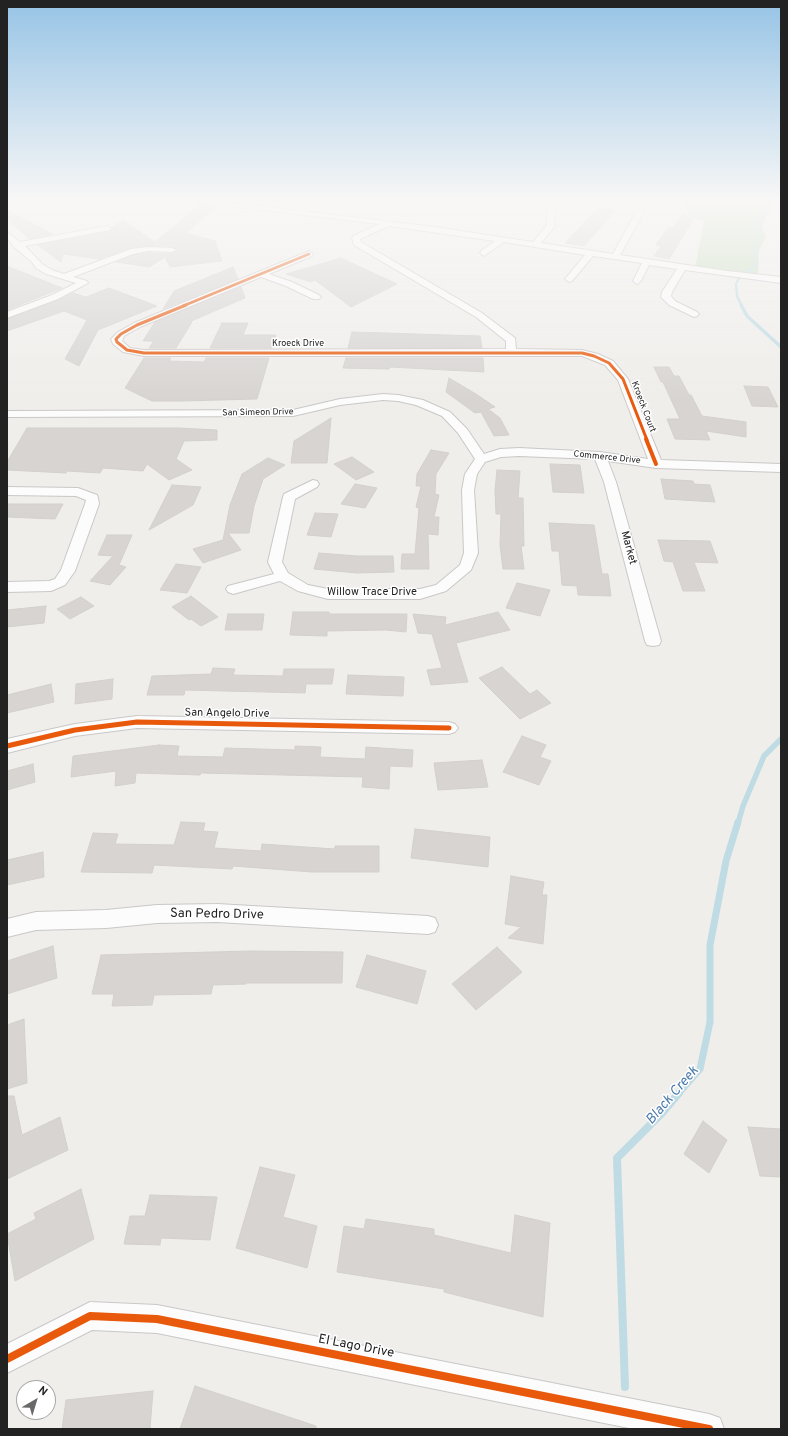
<!DOCTYPE html>
<html>
<head>
<meta charset="utf-8">
<style>
  body { margin:0 }
  #map { position:relative; width:788px; height:1436px; overflow:hidden; background:#f0eeeb; font-family:Overpass,sans-serif }
  canvas { display:block }
  .frame { position:absolute; inset:0; border:8px solid #222; pointer-events:none }
  .north { position:absolute; left:16px; top:1380px; width:40px; height:40px; box-sizing:border-box; background:#fff; border:1px solid #a7a7a7; border-radius:50%; rotate:38deg; font-size:11px; font-weight:700; line-height:16px; text-align:center; color:#222 }
  .north::after { content:''; display:block; margin:auto; width:14px; height:18px; background:#6a6968; clip-path:polygon(50% 0,100% 100%,50% 72%,0 100%) }
</style>
</head>
<body>
<div id="map">
<canvas width="788" height="1436"></canvas>
<div class="frame"></div>
<div class="north">N</div>
</div>
<script>
const ctx = document.querySelector('canvas').getContext('2d');
ctx.lineJoin = 'round';
function fill(path, color) { ctx.fillStyle = color; ctx.fill(path, 'evenodd'); }
const shape = rows => new Path2D(rows.map(r => 'M' + r).join(''));
function strokePath(path, color, width, dash) { ctx.strokeStyle = color; ctx.lineWidth = width; ctx.lineCap = dash ? 'butt' : 'round'; ctx.setLineDash(dash || []); ctx.stroke(path); }
function write(font, color, halo, rows, align = 'center') {
  ctx.font = font + ' Overpass,sans-serif'; ctx.lineWidth = 3; ctx.setLineDash([]); ctx.textBaseline = 'middle'; ctx.strokeStyle = halo; ctx.fillStyle = color; for (const [text, x, y, turn = 0] of rows) {
    ctx.save(); ctx.translate(x, y); ctx.rotate((+turn || 0) * Math.PI / 180); ctx.textAlign = isNaN(turn) ? turn : align; if (halo) ctx.strokeText(text, 0, 0); ctx.fillText(text, 0, 0); ctx.restore();
  }
}
fill(shape([
  [679,200,769,200,773,202,762,227,766,237,759,250,758,276,695,267,704,221,691,217]
]), '#cbdec1');
strokePath(shape([
  [744,274,756,266,756,223,769,207,765,202,759,200],
  [739,278,736,284,737,296,742,306]
]), '#bfdbe3', 2.5);
strokePath(shape([
  [741,305,747,316,781,347]
]), '#bfdbe3', 3.5);
strokePath(shape([
  [738,823,743,806,764,756,781,739]
]), '#bfdbe3', 5.5);
strokePath(shape([
  [678,1094,700,1069,710,1022,710,945,726,861,738,822]
]), '#bfdbe3', 7);
strokePath(shape([
  [625,1387,617,1158,662,1113,679,1093]
]), '#bfdbe3', 8);
const building = shape([
  [201,204,215,206,216,207,186,233,215,241,222,261,170,267,165,257,149,267,116,262,133,255,148,253,172,254,177,251,172,246,148,246,130,248,99,259,63,254,61,262,38,245,110,231,112,228,123,220,155,242,201,204],
  [599,207,616,210,584,246,565,243,599,207],
  [7,210,45,230,53,234,30,239,7,220,7,210],
  [683,214,693,220,669,259,654,256,661,246,656,245,668,227,673,228,683,214],
  [341,258,397,284,351,307,315,280,311,282,286,274,341,258],
  [7,266,62,288,7,310,7,266],
  [233,267,238,279,163,309,174,291,233,267],
  [241,287,245,298,189,322,192,322,176,348,149,348,154,341,143,341,155,322,241,287],
  [109,288,157,306,98,330,79,366,65,359,87,320,64,311,7,331,7,319,59,300,73,293,86,297,109,288],
  [222,323,248,323,243,335,276,335,272,348,210,348,222,323],
  [352,332,480,336,482,348,348,348,352,332],
  [144,358,171,358,169,361,204,362,206,358,269,358,257,399,182,401,152,401,125,388,144,358],
  [346,358,483,358,484,372,390,367,389,369,343,368,346,358],
  [654,367,669,367,674,376,679,376,689,395,691,395,702,416,746,422,746,437,706,431,710,440,675,439,667,419,680,419,663,382,661,382,654,367],
  [449,378,476,394,495,407,488,409,500,418,509,435,494,436,481,412,475,413,446,392,449,378],
  [744,386,768,387,778,407,752,406,744,386],
  [331,418,327,463,291,463,294,441,331,418],
  [27,428,178,428,217,430,217,440,184,441,176,459,192,470,169,480,147,464,143,471,103,468,100,473,67,471,66,473,7,470,7,462,27,428],
  [431,450,449,453,436,474,435,494,439,495,434,517,439,517,438,535,428,534,429,569,401,569,402,554,415,554,419,508,416,507,421,486,416,486,417,474,431,450],
  [352,457,374,472,356,480,334,464,352,457],
  [268,458,285,465,263,479,254,506,249,533,228,533,241,550,203,563,193,549,223,540,230,505,242,474,268,458],
  [550,464,580,465,584,493,553,492,550,464],
  [497,470,520,471,518,498,523,498,524,546,521,546,524,569,503,569,500,545,501,514,496,514,495,490,497,470],
  [661,479,693,481,694,484,710,485,715,502,665,499,661,479],
  [355,484,377,488,365,508,341,504,355,484],
  [172,485,201,487,193,505,149,530,172,485],
  [7,504,63,504,55,519,7,517,7,504],
  [315,513,338,514,331,537,307,535,315,513],
  [549,523,594,525,602,574,608,574,611,596,578,595,577,586,562,585,559,551,552,551,549,523],
  [107,535,132,535,119,565,126,567,110,585,90,581,113,556,98,555,107,535],
  [658,540,710,541,718,563,694,562,705,591,683,591,673,562,664,561,658,540],
  [319,553,357,556,393,556,394,572,357,573,314,569,319,553],
  [176,564,201,567,187,593,160,590,176,564],
  [517,583,550,590,540,616,506,608,517,583],
  [191,596,218,617,201,626,191,619,189,620,172,607,191,596],
  [81,597,94,606,70,619,57,609,81,597],
  [46,606,44,623,7,627,7,610,46,606],
  [293,612,329,612,329,614,407,614,406,632,386,630,327,631,327,636,290,635,293,612],
  [498,612,510,630,456,643,468,682,431,685,427,670,442,668,432,634,418,633,413,614,446,617,445,625,498,612],
  [228,614,264,614,262,630,225,630,228,614],
  [502,667,530,694,537,690,551,703,520,719,479,678,502,667],
  [213,668,235,669,233,675,283,676,284,669,334,669,332,684,306,684,305,693,185,690,184,695,147,695,152,676,211,674,213,668],
  [348,675,404,677,403,696,346,694,348,675],
  [113,679,112,699,75,704,76,684,113,679],
  [51,684,54,702,7,713,7,695,51,684],
  [522,736,546,745,540,757,551,761,539,785,503,772,522,736],
  [159,745,179,746,177,756,223,757,225,748,295,750,295,746,321,747,320,757,365,759,366,747,413,750,412,767,390,766,389,789,362,787,363,777,201,773,200,775,136,773,135,783,115,786,116,771,71,777,73,756,159,745],
  [482,760,488,787,438,790,434,763,482,760],
  [33,764,35,782,7,790,7,771,33,764],
  [181,822,205,823,203,831,218,832,214,848,261,851,262,844,335,849,335,846,379,846,379,872,312,872,233,866,232,869,154,865,152,873,81,872,93,833,118,834,115,844,174,845,181,822],
  [415,829,490,837,488,867,411,858,415,829],
  [43,852,44,877,7,885,7,860,43,852],
  [511,876,544,882,542,895,547,895,543,944,508,938,521,927,505,924,511,876],
  [53,946,57,978,7,994,7,961,53,946],
  [497,947,522,972,476,1010,452,984,497,947],
  [250,951,343,952,342,983,246,983,246,984,213,985,211,994,154,995,152,1005,112,1006,114,994,92,994,101,955,250,951],
  [367,955,426,971,417,1004,356,987,367,955],
  [24,1019,27,1083,7,1089,7,1025,24,1019],
  [7,1096,14,1096,22,1135,60,1117,68,1150,7,1179,7,1096],
  [703,1121,727,1140,709,1173,684,1154,703,1121],
  [748,1127,781,1129,781,1177,760,1176,748,1127],
  [260,1167,295,1175,283,1217,317,1226,307,1268,236,1248,260,1167],
  [81,1189,94,1239,15,1281,7,1234,36,1219,34,1213,81,1189],
  [150,1195,217,1197,210,1240,161,1238,160,1245,124,1244,130,1216,145,1216,150,1195],
  [515,1215,550,1223,543,1317,444,1292,444,1289,337,1272,344,1226,364,1229,366,1219,434,1229,434,1235,511,1253,515,1215],
  [195,1386,316,1426,316,1429,180,1429,195,1386],
  [153,1391,150,1429,62,1429,66,1400,153,1391]
]);
fill(building, '#d7d4d2');
strokePath(building, '#d3d0cc', 1);
const minor = shape([
  [193,200,211,200,435,227,533,242,547,225,547,200,554,200,555,226,541,243,613,254,637,210,643,210,644,212,620,255,727,271,781,277,781,283,685,270,672,292,671,296,675,301,697,312,699,314,697,316,694,317,669,305,661,297,662,292,677,269,649,265,641,281,637,284,633,281,642,263,593,256,572,281,569,282,565,279,585,255,504,242,484,256,480,253,481,251,495,241,389,226,360,239,361,242,482,313,515,338,516,349,582,350,598,354,613,361,628,379,661,460,781,464,781,472,656,468,608,461,616,482,661,641,659,645,653,646,647,645,645,641,604,482,595,459,519,456,501,457,485,462,477,474,474,490,478,553,471,570,446,591,420,599,328,599,298,591,280,581,233,594,228,592,226,589,228,586,274,574,268,562,283,497,284,494,313,480,317,481,319,484,317,487,295,499,282,562,288,573,308,585,328,589,420,589,436,585,460,565,464,553,462,490,465,474,475,459,458,433,442,416,416,405,398,401,383,400,340,405,293,416,7,417,7,411,293,410,340,399,383,394,398,395,423,400,450,412,467,429,484,454,500,449,519,448,600,452,648,459,618,380,605,365,582,356,144,356,123,352,113,344,111,339,118,332,134,323,309,251,313,254,312,256,269,274,292,282,319,295,321,297,319,299,313,299,286,286,261,277,140,327,124,336,122,341,130,348,144,350,506,349,506,341,476,317,354,245,352,238,353,236,379,224,196,202,193,200],
  [107,226,111,228,110,230,25,246,42,264,52,270,64,274,131,249,148,247,172,248,176,250,172,252,148,251,133,254,73,277,87,281,88,283,58,299,7,318,7,312,52,295,76,283,46,274,36,268,32,262,14,247,7,238,7,232,20,242,107,226],
  [7,487,78,488,97,495,98,498,99,504,75,571,65,585,51,591,7,592,7,582,49,581,55,579,61,570,85,504,86,500,76,496,7,495,7,487],
  [137,716,449,722,455,724,458,728,455,732,449,734,137,728,75,736,7,753,7,739,75,724,137,716],
  [217,904,428,916,435,918,438,925,435,932,428,934,217,922,157,923,106,928,36,930,7,937,7,919,36,912,106,910,157,905,217,904],
  [90,1302,157,1305,709,1414,720,1418,724,1429,634,1429,157,1333,92,1330,7,1373,7,1344,90,1302]
]);
strokePath(minor, '#c9c8c7', 2);
fill(minor, '#fdfcfc');
strokePath(shape([
  [183,306,309,254]
]), '#e8590c', 2.5);
strokePath(shape([
  [186,305,137,325,121,334,116,339,117,342,127,350,144,353,582,353,594,356,609,363,623,379,647,440]
]), '#e8590c', 3);
strokePath(shape([
  [646,439,656,464]
]), '#e8590c', 4);
strokePath(shape([
  [7,746,75,730,137,722,449,728]
]), '#e8590c', 5);
strokePath(shape([
  [7,1359,90,1316,157,1319,709,1429]
]), '#e8590c', 8);
const sky = ctx.createLinearGradient(0, 0, 0, 401);
sky.addColorStop(0, '#97c4e6');
sky.addColorStop(0.5, '#f8f7f6');
sky.addColorStop(1, '#f8f7f600');
ctx.fillStyle = sky;
ctx.fillRect(0, 0, 788, 401);
write('9px', '#222', '#fff', [
  ["Kroeck Drive",298,344],
  ["Kroeck Court",643,407,69],
  ["San Simeon Drive",258,413,-1],
  ["Commerce Drive",607,458,6]
]);
write('11px', '#222', '#fff', [
  ["Market",628,548,75],
  ["Willow Trace Drive",372,593],
  ["San Angelo Drive",227,714,1]
]);
write('13px', '#222', '#fff', [
  ["San Pedro Drive",217,915,1],
  ["El Lago Drive",356,1347,11]
]);
write('italic 14px', '#4a7aab', '#fff', [
  ["Black Creek",673,1096,-49]
]);
</script>
</body>
</html>
